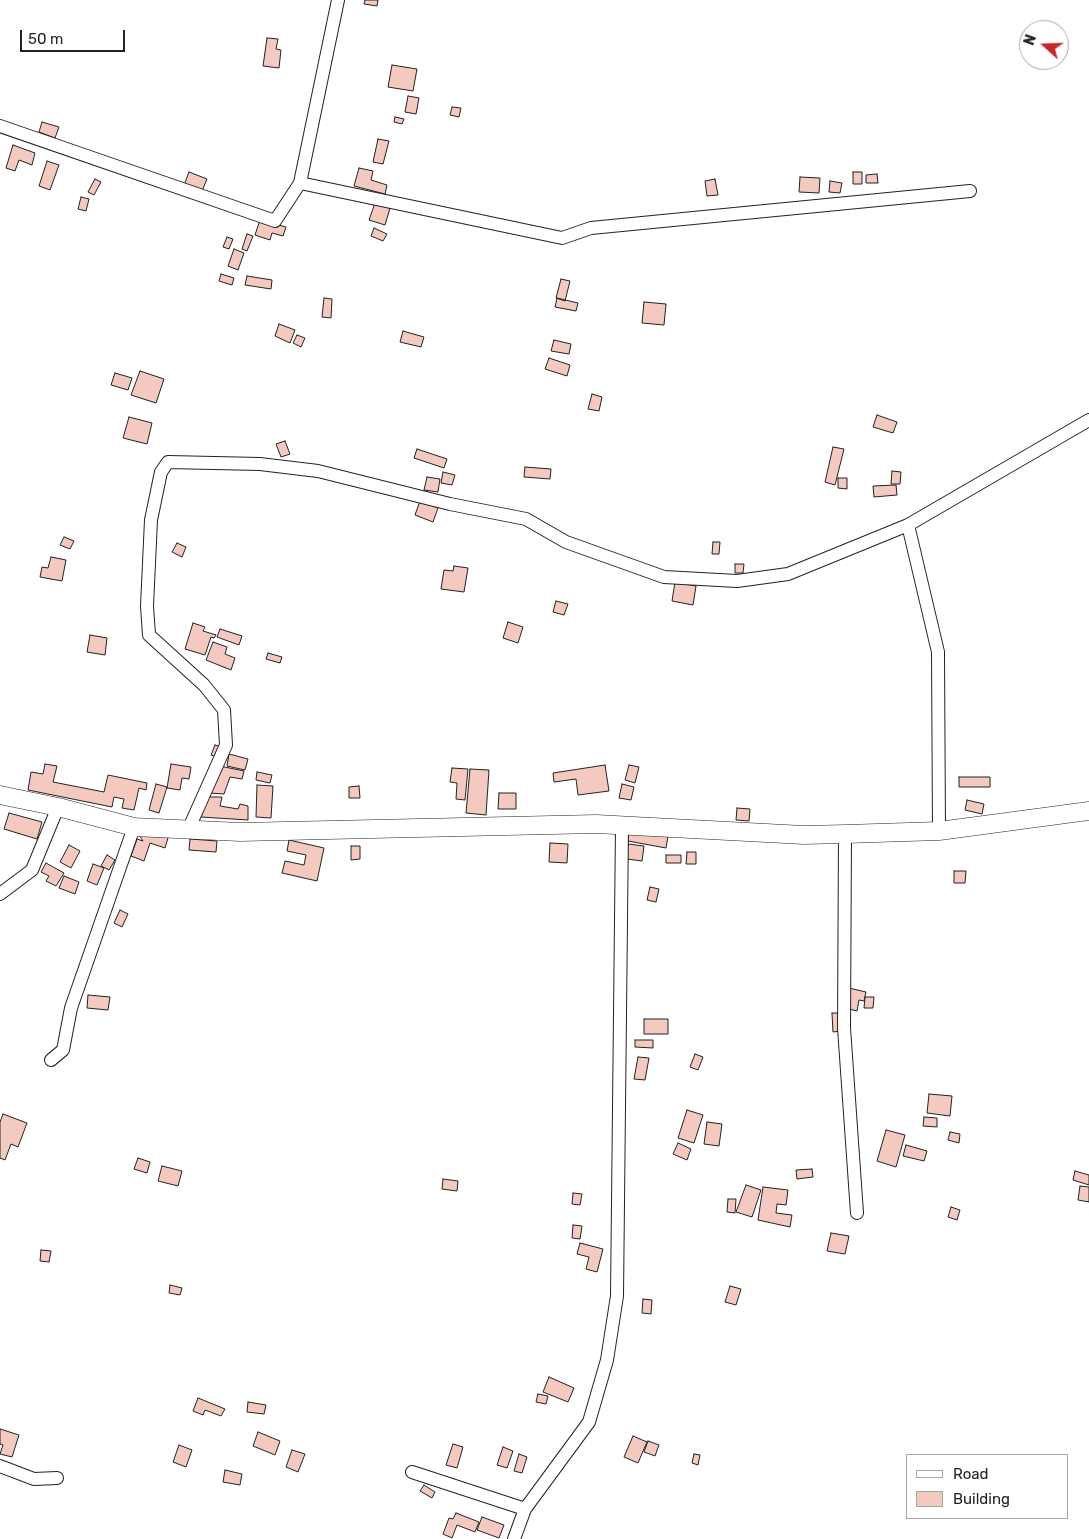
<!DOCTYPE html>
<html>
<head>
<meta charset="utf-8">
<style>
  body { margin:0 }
  #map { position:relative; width:1089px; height:1539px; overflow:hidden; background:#fff; font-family:Rubik,sans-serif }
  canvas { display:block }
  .legend { position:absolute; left:906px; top:1454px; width:162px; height:65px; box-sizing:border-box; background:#fff; border:1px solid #a7a7a7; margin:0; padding:6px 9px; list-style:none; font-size:15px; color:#222 }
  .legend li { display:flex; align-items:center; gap:10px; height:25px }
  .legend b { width:25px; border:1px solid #a7a7a7 }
  .north { position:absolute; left:1019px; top:20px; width:50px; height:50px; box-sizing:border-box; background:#fff; border:1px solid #a7a7a7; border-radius:50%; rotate:290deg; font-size:14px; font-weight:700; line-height:20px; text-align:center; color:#222 }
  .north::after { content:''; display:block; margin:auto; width:18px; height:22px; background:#c62828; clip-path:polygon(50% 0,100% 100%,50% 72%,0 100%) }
  .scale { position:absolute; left:20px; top:30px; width:105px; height:22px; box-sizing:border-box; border:2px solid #222; border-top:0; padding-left:6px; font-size:15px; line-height:18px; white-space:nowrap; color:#222; -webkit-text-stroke:4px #fff; paint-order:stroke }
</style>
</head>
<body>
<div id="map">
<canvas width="1089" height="1539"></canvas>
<ul class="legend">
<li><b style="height:6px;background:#fff"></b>Road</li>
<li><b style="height:14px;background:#f3c9c0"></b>Building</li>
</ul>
<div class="north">N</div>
<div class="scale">50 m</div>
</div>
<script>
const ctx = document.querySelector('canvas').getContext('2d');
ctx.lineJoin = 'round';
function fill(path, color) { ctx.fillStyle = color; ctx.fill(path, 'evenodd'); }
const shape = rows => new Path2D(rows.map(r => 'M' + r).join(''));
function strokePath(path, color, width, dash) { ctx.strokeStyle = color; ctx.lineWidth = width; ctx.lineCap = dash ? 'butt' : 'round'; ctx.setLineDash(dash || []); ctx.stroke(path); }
const building = shape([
  [365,0,378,0,377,6,364,4,365,0],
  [267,38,278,39,276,49,281,50,279,68,263,66,267,38],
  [392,65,417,69,413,91,388,87,392,65],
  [408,96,419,98,416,114,405,112,408,96],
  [452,107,461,108,459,117,450,115,452,107],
  [395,117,404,119,402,124,394,122,395,117],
  [42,122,59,127,55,138,39,132,42,122],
  [378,139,389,141,383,164,373,162,378,139],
  [13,145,35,153,32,165,19,160,15,171,6,168,13,145],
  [47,161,59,165,50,190,39,186,47,161],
  [359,168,373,171,371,180,387,185,385,194,354,186,359,168],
  [189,172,207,179,202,191,184,185,189,172],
  [853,172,862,172,862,184,853,184,853,172],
  [877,174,878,183,866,183,866,175,877,174],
  [800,177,820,178,819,193,799,192,800,177],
  [95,179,101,182,94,195,88,192,95,179],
  [715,179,718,195,707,196,705,181,715,179],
  [830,181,842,183,840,193,829,192,830,181],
  [81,197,89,199,86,211,78,209,81,197],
  [375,203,390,208,385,225,369,220,375,203],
  [260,220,286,227,283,236,272,233,270,240,255,235,260,220],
  [374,228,387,234,383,241,371,236,374,228],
  [247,234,253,236,247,251,242,249,247,234],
  [227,237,233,239,229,249,223,247,227,237],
  [234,249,244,253,238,270,228,266,234,249],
  [221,274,234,278,232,285,219,281,221,274],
  [247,276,272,280,271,289,245,285,247,276],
  [561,279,570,281,565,301,556,298,561,279],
  [324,298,332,299,331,318,322,317,324,298],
  [557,298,578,303,576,311,555,307,557,298],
  [644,302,666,304,664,325,642,323,644,302],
  [279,324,295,330,290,343,275,336,279,324],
  [403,331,424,337,421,347,400,342,403,331],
  [297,335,305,338,301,347,293,343,297,335],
  [554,340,571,344,569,354,551,351,554,340],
  [549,358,570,365,567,376,545,369,549,358],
  [140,371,164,379,156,403,131,395,140,371],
  [115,373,132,378,128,390,111,385,115,373],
  [592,394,602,397,599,411,588,409,592,394],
  [877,415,897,422,893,433,873,427,877,415],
  [129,417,152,423,147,444,123,438,129,417],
  [285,441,290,454,281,457,276,444,285,441],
  [833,447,844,449,835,485,825,482,833,447],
  [417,449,447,459,444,468,414,458,417,449],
  [525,467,551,469,550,479,524,477,525,467],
  [892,471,901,472,900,484,891,484,892,471],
  [443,472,455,475,452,485,441,483,443,472],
  [427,477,440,479,438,492,424,490,427,477],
  [838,478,847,478,847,489,838,488,838,478],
  [896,485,897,495,874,497,873,486,896,485],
  [420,501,438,508,433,522,415,515,420,501],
  [64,537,74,541,70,549,60,545,64,537],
  [713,542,720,542,719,554,712,554,713,542],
  [177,543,186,547,182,557,172,552,177,543],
  [51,557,66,560,62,581,40,577,42,567,48,568,51,557],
  [735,564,744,564,743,573,735,573,735,564],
  [454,566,468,568,464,592,441,589,444,570,453,571,454,566],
  [675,582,696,586,693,605,672,601,675,582],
  [556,601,568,604,564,615,553,612,556,601],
  [508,622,523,627,518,643,503,638,508,622],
  [193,623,205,627,203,631,216,635,214,638,211,637,205,655,185,649,193,623],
  [220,629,242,636,239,645,217,637,220,629],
  [90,635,107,638,105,655,87,652,90,635],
  [213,642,227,647,225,654,235,658,231,670,206,660,213,642],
  [268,653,282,657,280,663,266,659,268,653],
  [215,745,221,747,217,757,211,755,215,745],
  [229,754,248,759,245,770,227,766,229,754],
  [45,764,57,766,53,782,104,792,108,775,147,783,146,790,139,788,134,810,122,808,124,799,114,797,112,807,28,790,31,772,43,774,45,764],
  [171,764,191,767,189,779,182,778,180,790,167,788,171,764],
  [605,765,609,791,578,795,576,779,554,782,553,773,605,765],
  [629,765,639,767,635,783,625,780,629,765],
  [220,766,244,771,242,779,230,777,224,794,209,793,220,766],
  [452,768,468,769,465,800,456,799,457,783,450,782,452,768],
  [470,769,489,770,486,815,466,813,470,769],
  [257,772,272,775,270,783,256,780,257,772],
  [959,777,990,777,990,787,959,787,959,777],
  [156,784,167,787,159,813,149,810,156,784],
  [622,784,634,787,631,800,619,798,622,784],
  [257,785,273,786,271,818,256,817,257,785],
  [359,786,360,798,349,798,349,787,359,786],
  [499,793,516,793,516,809,498,809,499,793],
  [207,797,222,797,220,806,238,809,240,804,248,806,248,820,201,817,207,797],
  [967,800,984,804,982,814,965,810,967,800],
  [737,808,750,809,749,821,736,820,737,808],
  [9,813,42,822,37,839,4,829,9,813],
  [134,827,168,838,165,848,150,843,144,861,131,856,137,839,143,841,134,827],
  [629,830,668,836,666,848,628,841,629,830],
  [190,839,217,841,216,852,189,850,190,839],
  [289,840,324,848,317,881,282,873,285,861,304,865,306,855,287,851,289,840],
  [550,843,568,844,567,863,549,862,550,843],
  [628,844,644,846,642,861,627,859,628,844],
  [69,845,80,851,71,868,60,862,69,845],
  [351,846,360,846,360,859,351,860,351,846],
  [687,852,696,852,696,864,686,864,687,852],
  [107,855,115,860,109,870,101,866,107,855],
  [666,855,681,855,681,863,666,863,666,855],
  [46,863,64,873,56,886,46,881,49,876,41,872,46,863],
  [93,864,104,868,97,885,87,881,93,864],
  [954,871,966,871,965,883,954,883,954,871],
  [64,876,79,882,75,894,59,888,64,876],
  [650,887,659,889,656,902,647,900,650,887],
  [120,910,128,914,122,927,114,923,120,910],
  [849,988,866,992,864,1001,859,1000,857,1011,845,1008,849,988],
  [88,995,110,997,108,1010,87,1008,88,995],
  [865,997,874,997,873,1008,864,1008,865,997],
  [832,1013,840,1013,841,1031,833,1032,832,1013],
  [644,1019,668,1019,668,1034,644,1034,644,1019],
  [635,1040,653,1040,653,1048,635,1047,635,1040],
  [695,1054,703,1057,698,1070,690,1067,695,1054],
  [638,1057,649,1058,645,1080,634,1079,638,1057],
  [929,1094,952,1096,950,1116,927,1113,929,1094],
  [687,1110,703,1115,694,1143,678,1138,687,1110],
  [3,1114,27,1123,18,1147,11,1144,5,1160,0,1158,0,1122,3,1114],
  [924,1117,937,1118,937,1127,923,1126,924,1117],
  [707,1122,722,1124,719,1146,704,1144,707,1122],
  [886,1130,905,1135,896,1167,877,1161,886,1130],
  [950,1132,960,1134,959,1143,948,1140,950,1132],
  [678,1143,691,1149,687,1160,673,1154,678,1143],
  [906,1145,927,1151,924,1161,903,1156,906,1145],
  [138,1158,150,1162,147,1173,134,1169,138,1158],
  [162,1166,182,1171,178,1186,158,1181,162,1166],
  [812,1169,813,1177,797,1179,796,1170,812,1169],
  [1075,1171,1089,1175,1089,1185,1073,1180,1075,1171],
  [443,1179,458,1181,457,1191,442,1189,443,1179],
  [746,1185,761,1190,752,1217,736,1212,746,1185],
  [1080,1186,1089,1187,1089,1202,1078,1200,1080,1186],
  [763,1187,788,1190,786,1205,777,1204,776,1213,792,1215,790,1227,758,1220,763,1187],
  [573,1193,582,1194,580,1205,572,1204,573,1193],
  [728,1199,736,1199,735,1213,727,1212,728,1199],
  [951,1207,960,1210,957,1220,948,1217,951,1207],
  [573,1225,582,1226,580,1239,572,1238,573,1225],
  [831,1233,849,1236,845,1254,827,1251,831,1233],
  [580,1243,603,1249,597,1272,586,1269,589,1257,577,1254,580,1243],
  [41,1250,51,1251,49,1262,40,1261,41,1250],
  [170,1285,182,1288,180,1295,169,1293,170,1285],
  [730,1286,741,1289,736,1305,725,1302,730,1286],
  [643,1299,652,1300,651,1314,642,1313,643,1299],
  [549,1377,574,1388,568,1402,543,1392,549,1377],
  [538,1394,548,1396,546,1404,536,1402,538,1394],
  [198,1398,225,1409,221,1416,205,1410,203,1415,193,1411,198,1398],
  [248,1402,266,1405,264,1414,247,1412,248,1402],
  [0,1429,19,1435,12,1457,0,1454,3,1445,0,1444,0,1429],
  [258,1432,280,1441,275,1455,253,1446,258,1432],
  [633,1436,647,1442,638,1463,624,1457,633,1436],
  [648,1441,659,1445,655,1456,644,1452,648,1441],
  [453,1444,463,1447,457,1468,446,1465,453,1444],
  [179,1445,192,1450,186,1467,173,1462,179,1445],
  [503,1447,513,1451,507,1468,497,1465,503,1447],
  [292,1450,305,1454,298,1472,286,1467,292,1450],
  [519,1454,527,1457,522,1473,514,1471,519,1454],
  [694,1454,700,1455,698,1465,692,1463,694,1454],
  [225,1470,242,1474,240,1485,223,1482,225,1470],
  [424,1485,435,1492,432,1498,420,1491,424,1485],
  [456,1513,479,1522,475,1532,457,1525,452,1538,443,1534,449,1518,453,1519,456,1513],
  [482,1517,504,1525,499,1538,477,1530,482,1517]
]);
fill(building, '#f3c9c0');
strokePath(building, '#222', 1);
const street = shape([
  [338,0,300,183,562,238,591,228,970,191],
  [0,126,275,221,300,183],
  [908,525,938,652,939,831],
  [189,828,226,745,224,710,204,685,149,635,147,606,151,520,161,472,168,462,260,464,318,471,450,504,526,519,566,542,664,577,737,581,788,574,908,525,1089,420],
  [845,834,844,1028,857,1213],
  [0,894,32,870,58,807],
  [51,1060,63,1050,71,1008,134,827],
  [0,1466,34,1479,57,1478],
  [412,1472,525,1509],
  [514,1539,525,1509,589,1422,607,1360,617,1296,622,826]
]);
const secondary = shape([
  [0,795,58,807,134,827,240,832,596,824,804,835,845,834,939,831,1089,811]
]);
strokePath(street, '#222', 14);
strokePath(secondary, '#222', 19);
strokePath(street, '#fff', 12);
strokePath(secondary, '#fff', 18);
</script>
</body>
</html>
